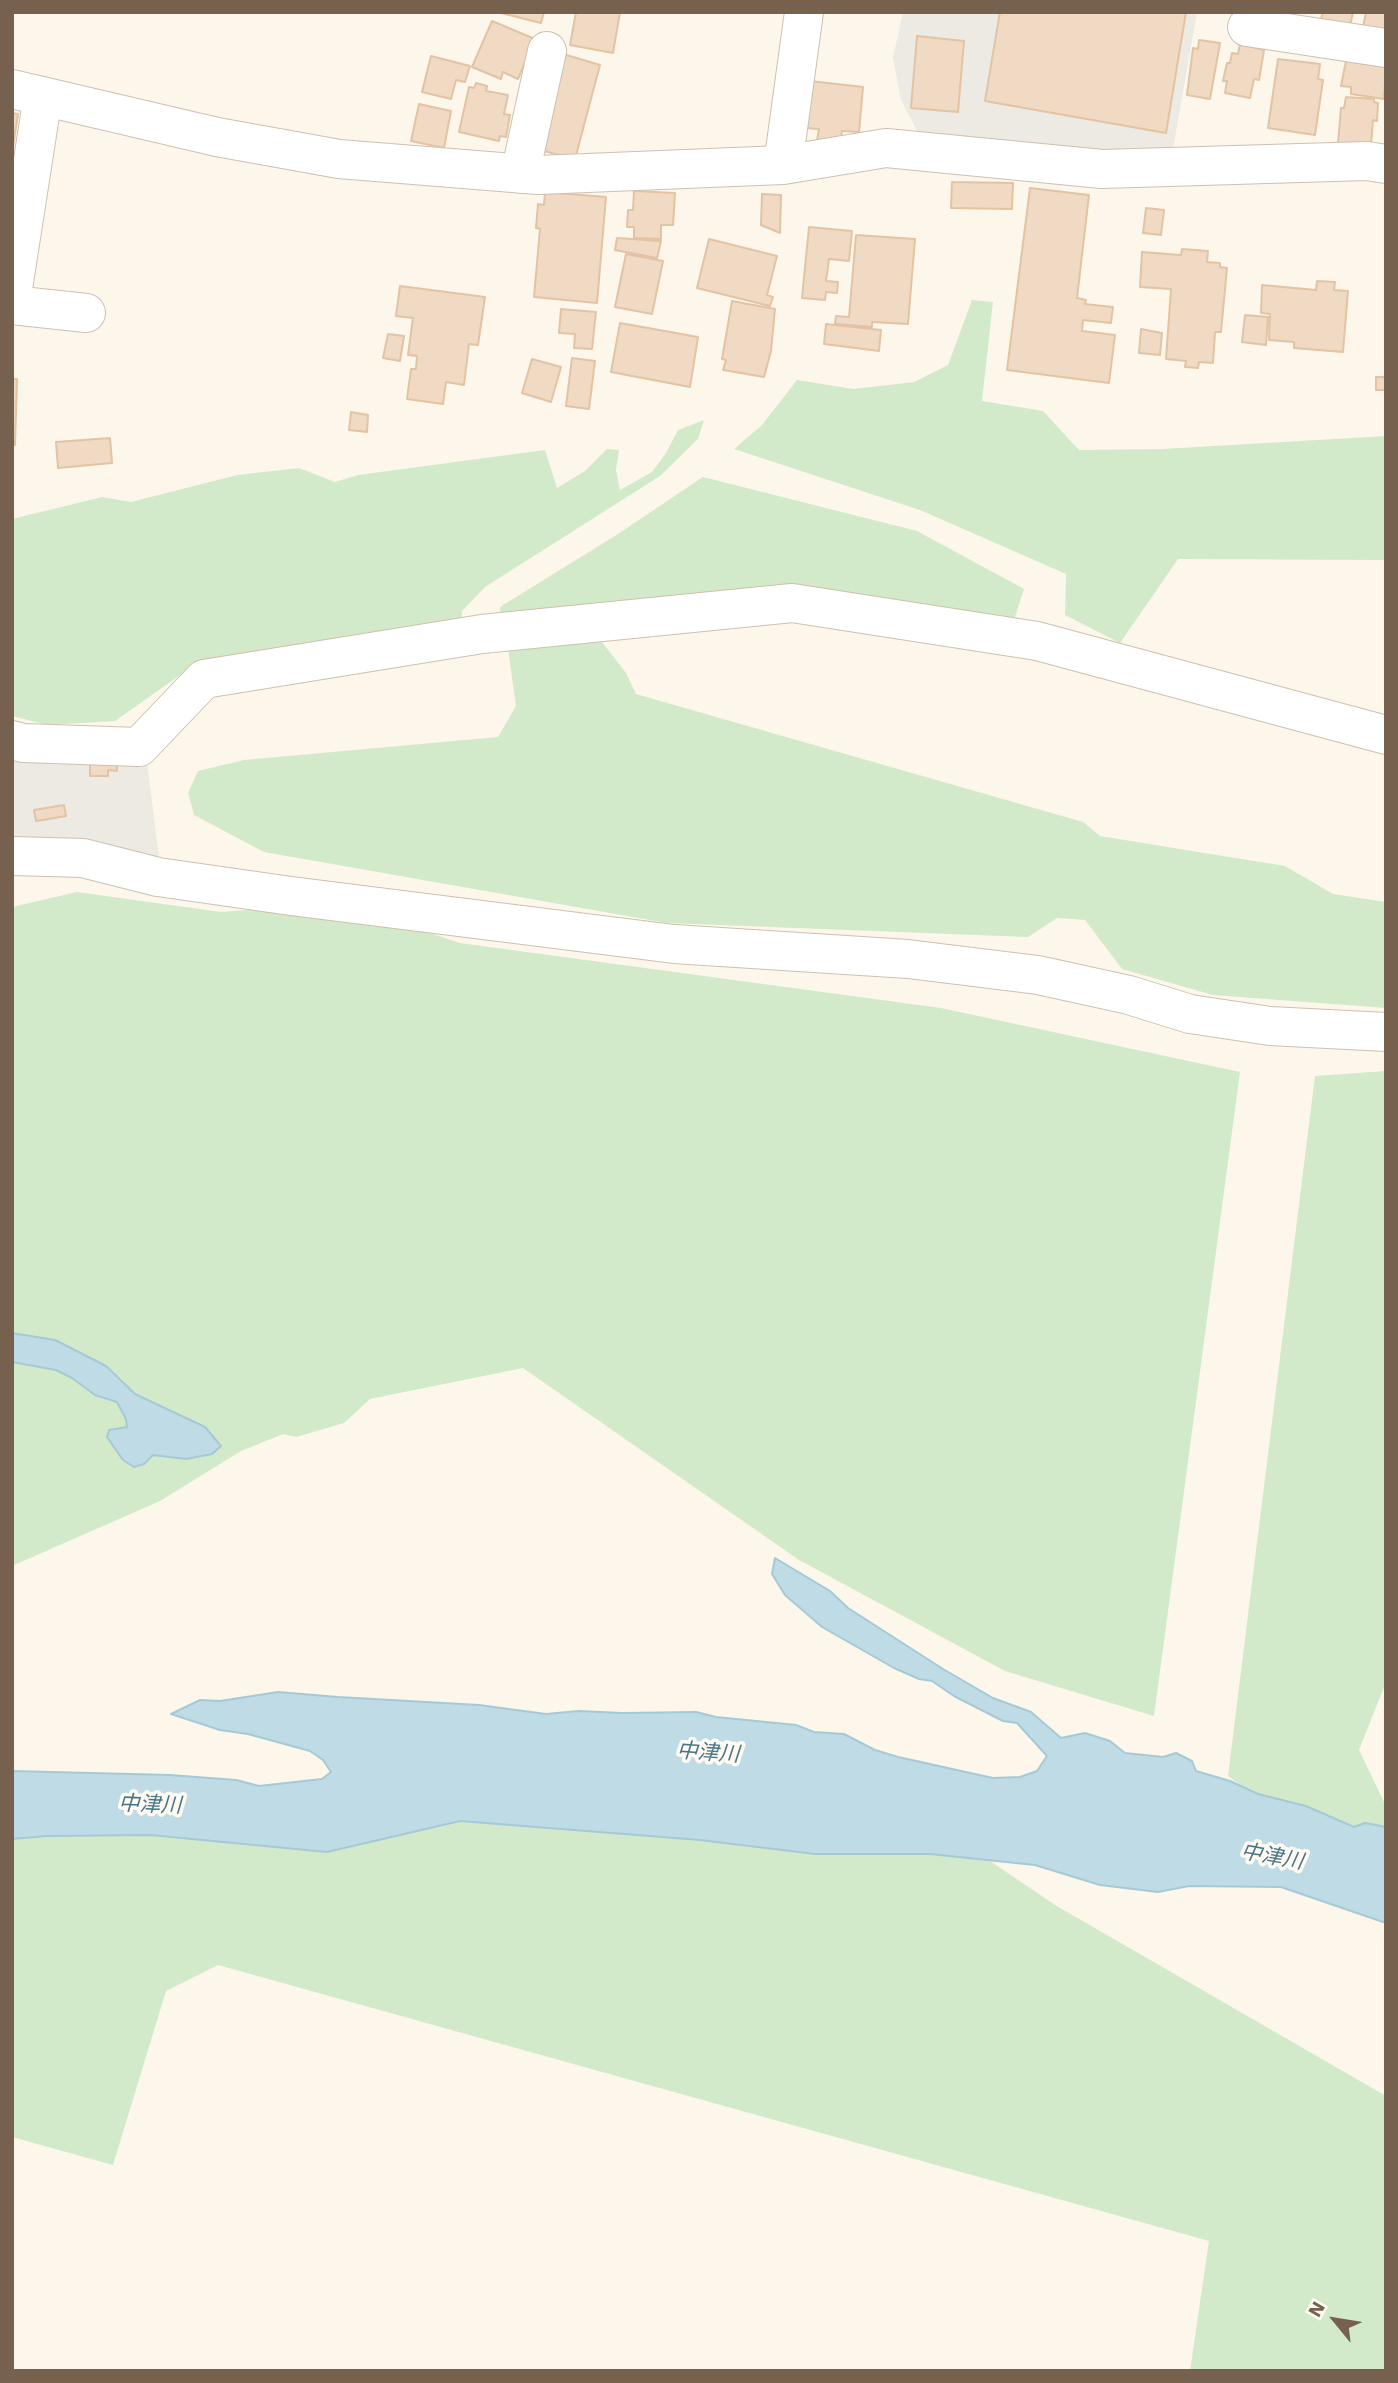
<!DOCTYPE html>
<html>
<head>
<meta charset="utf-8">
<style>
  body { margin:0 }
  #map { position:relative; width:1398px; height:2383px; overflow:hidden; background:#fcf7ea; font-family:"Work Sans",sans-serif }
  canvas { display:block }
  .frame { position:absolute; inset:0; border:14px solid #76614e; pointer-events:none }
  .north { position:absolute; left:1300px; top:2285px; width:70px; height:70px; -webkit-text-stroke:5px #fefaf1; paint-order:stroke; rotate:300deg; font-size:19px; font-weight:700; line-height:28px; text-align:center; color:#76614e }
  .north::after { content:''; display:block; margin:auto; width:24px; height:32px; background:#76614e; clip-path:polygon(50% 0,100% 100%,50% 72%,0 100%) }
</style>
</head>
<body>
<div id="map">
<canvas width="1398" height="2383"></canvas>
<div class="frame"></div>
<div class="north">N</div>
</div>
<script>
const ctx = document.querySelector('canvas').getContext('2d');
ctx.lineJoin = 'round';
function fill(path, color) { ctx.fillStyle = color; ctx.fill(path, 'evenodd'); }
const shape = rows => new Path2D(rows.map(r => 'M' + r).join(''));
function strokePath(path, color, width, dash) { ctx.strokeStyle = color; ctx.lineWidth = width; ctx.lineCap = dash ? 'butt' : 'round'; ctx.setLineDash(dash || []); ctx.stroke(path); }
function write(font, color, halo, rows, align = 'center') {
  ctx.font = font + ' "Work Sans","Noto Sans JP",sans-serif'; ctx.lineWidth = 7; ctx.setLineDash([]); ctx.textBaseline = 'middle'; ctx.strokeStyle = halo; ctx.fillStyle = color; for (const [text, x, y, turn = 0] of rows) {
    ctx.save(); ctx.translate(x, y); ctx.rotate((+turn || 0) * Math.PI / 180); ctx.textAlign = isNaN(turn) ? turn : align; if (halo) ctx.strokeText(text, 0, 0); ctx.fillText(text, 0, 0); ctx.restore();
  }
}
fill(shape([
  [903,12,1197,12,1171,160,924,144,901,100,893,58],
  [12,755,147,763,160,865,12,843]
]), '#ede9e3');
fill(shape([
  [972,300,993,302,982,401,1043,411,1079,450,1163,449,1386,436,1386,560,1178,559,1120,643,1065,615,1066,574,920,510,734,449,762,425,797,380,854,389,914,382,948,365],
  [704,420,698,439,660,476,485,587,462,611,462,623,193,666,115,721,47,725,12,716,12,519,102,497,131,502,237,475,299,468,335,482,358,475,545,450,557,488,585,471,607,449,619,450,616,470,620,490,652,472,666,453,678,430],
  [703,477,917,531,1024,589,1014,620,501,619,500,607,618,534],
  [602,642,626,673,636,694,1083,822,1100,836,1285,866,1333,894,1386,902,1386,1008,1213,995,1122,969,1085,920,1057,918,1028,937,667,923,264,852,194,815,188,793,198,771,244,760,498,737,516,706,508,649],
  [77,892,221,912,248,910,411,927,460,943,941,1008,1240,1072,1154,1716,1005,1671,799,1560,523,1368,370,1399,344,1423,296,1437,283,1434,241,1451,160,1501,12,1566,12,907],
  [1386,1071,1386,1682,1359,1750,1386,1806,1386,1892,1228,1776,1315,1076],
  [856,1770,1055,1905,1386,2096,1386,2371,1190,2371,1209,2241,218,1965,166,1991,113,2165,12,2137,12,1839,47,1836,150,1835,327,1852,460,1821]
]), '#d2eac9');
const water = shape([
  [12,1333,55,1340,106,1366,135,1394,205,1427,221,1446,212,1454,186,1459,153,1455,144,1464,134,1467,123,1460,107,1437,109,1430,127,1427,126,1419,117,1402,95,1395,72,1378,56,1370,12,1362,12,1333],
  [775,1558,830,1591,848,1608,943,1669,993,1698,1031,1712,1061,1738,1085,1733,1110,1741,1125,1753,1163,1757,1176,1753,1192,1761,1196,1771,1230,1781,1258,1794,1306,1806,1354,1827,1365,1823,1386,1827,1386,1923,1281,1887,1189,1886,1158,1892,1100,1885,1035,1865,930,1854,815,1854,700,1840,460,1821,327,1852,150,1835,47,1836,12,1839,12,1771,170,1775,236,1780,259,1786,322,1779,331,1772,323,1760,310,1751,248,1734,220,1730,171,1714,200,1700,220,1701,278,1692,338,1697,479,1705,546,1714,579,1711,622,1713,696,1712,716,1717,796,1725,814,1732,844,1734,875,1750,898,1757,993,1778,1020,1777,1037,1771,1047,1756,1017,1723,1003,1721,954,1696,932,1681,919,1679,894,1668,822,1627,785,1595,772,1574,775,1558]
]);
fill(water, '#bfdbe5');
strokePath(water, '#a5cad7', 2);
const building = shape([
  [497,12,544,12,541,23,497,12],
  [576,12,620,12,613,53,570,45,576,12],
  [1000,12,1186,12,1166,133,985,101,1000,12],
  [1323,12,1353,12,1350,26,1321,19,1323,12],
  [1366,12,1386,12,1386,31,1363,27,1366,12],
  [492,21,535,39,518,79,503,72,501,79,472,67,492,21],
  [917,36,964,41,958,112,911,108,917,36],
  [1199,40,1220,43,1210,99,1187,95,1193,48,1198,49,1199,40],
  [1240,44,1264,50,1259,80,1254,79,1250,98,1225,93,1227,81,1223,81,1227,63,1230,63,1232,53,1238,54,1240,44],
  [563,54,600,65,575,159,540,150,563,54],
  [431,56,470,66,465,82,456,80,451,99,422,92,431,56],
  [1278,59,1320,64,1318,79,1323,80,1315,135,1268,128,1278,59],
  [1346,61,1386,67,1384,99,1351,94,1351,87,1341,86,1346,61],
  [810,81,863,87,859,132,842,131,840,144,817,141,819,129,805,128,810,81],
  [476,83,487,86,486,91,508,95,504,114,510,115,506,137,500,136,499,141,459,132,469,87,474,88,476,83],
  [1346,97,1374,99,1374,102,1378,103,1377,121,1373,120,1371,146,1338,143,1341,108,1344,108,1346,97],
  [419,104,451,111,444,148,411,141,419,104],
  [12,113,18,114,12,153,12,113],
  [952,182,1013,183,1012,209,951,208,952,182],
  [1030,188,1089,195,1077,298,1086,300,1085,304,1113,307,1111,323,1083,320,1082,331,1115,335,1109,383,1007,370,1030,188],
  [634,191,675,193,673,225,661,225,661,239,634,238,634,227,627,227,628,210,633,210,634,191],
  [545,192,606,197,597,303,534,297,540,229,536,228,538,204,544,205,545,192],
  [762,194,781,195,780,233,761,225,762,194],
  [1146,208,1164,210,1161,235,1143,233,1146,208],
  [809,227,852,231,849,261,829,259,826,281,838,282,837,293,826,292,825,300,802,298,809,227],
  [856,235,915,239,908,324,872,322,872,327,835,324,836,316,849,317,856,235],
  [617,238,661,241,657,258,615,250,617,238],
  [709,239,777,256,767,295,773,297,770,306,697,288,709,239],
  [1182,249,1208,251,1207,262,1220,263,1220,267,1227,268,1221,332,1215,332,1213,363,1199,362,1198,368,1185,367,1186,361,1166,359,1171,289,1140,287,1142,252,1181,255,1182,249],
  [626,254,663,261,652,314,615,307,626,254],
  [1317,281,1335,282,1334,290,1348,291,1343,352,1294,348,1294,342,1269,340,1270,314,1261,313,1262,285,1316,290,1317,281],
  [400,286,485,297,478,345,469,344,464,385,446,382,443,404,407,399,411,369,416,369,417,356,408,355,413,318,396,316,400,286],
  [732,301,775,309,771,351,764,377,723,370,726,360,722,359,732,301],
  [561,309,596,312,592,349,574,348,575,334,559,333,561,309],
  [1245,315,1268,317,1266,345,1242,342,1245,315],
  [620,323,698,337,690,387,611,372,620,323],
  [826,324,881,330,879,351,824,344,826,324],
  [1141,329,1162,333,1160,355,1139,353,1141,329],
  [388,334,404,336,400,361,383,358,388,334],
  [572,358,595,361,589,409,566,406,572,358],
  [532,359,561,367,551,402,522,393,532,359],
  [1376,377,1386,377,1386,390,1376,390,1376,377],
  [12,379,17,379,15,445,12,445,12,379],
  [351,412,368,415,367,432,349,430,351,412],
  [110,438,112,463,58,468,56,442,110,438],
  [90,764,117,764,117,771,108,770,108,776,90,776,90,764],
  [64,805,66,816,36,821,34,810,64,805]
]);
fill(building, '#f0dac3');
strokePath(building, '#e2c3a4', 2);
const minor = shape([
  [1247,27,1386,48],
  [12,89,217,137,339,159,538,175,783,165,804,12],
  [783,165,886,148,1102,169,1367,161,1386,164],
  [520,174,547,51],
  [12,295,43,96],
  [12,305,86,313],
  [12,740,23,743,139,747,204,679,482,634,792,603,1037,641,1386,735],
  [12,856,83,858,158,877,291,896,674,944,908,959,1038,975,1129,995,1190,1014,1270,1026,1386,1032]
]);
strokePath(minor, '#cec0b0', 40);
strokePath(minor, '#fff', 38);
write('italic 21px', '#487688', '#fefaf1', [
  ["中津川",708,1753,4],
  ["中津川",150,1805,2],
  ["中津川",1272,1857,10]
]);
</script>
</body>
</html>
